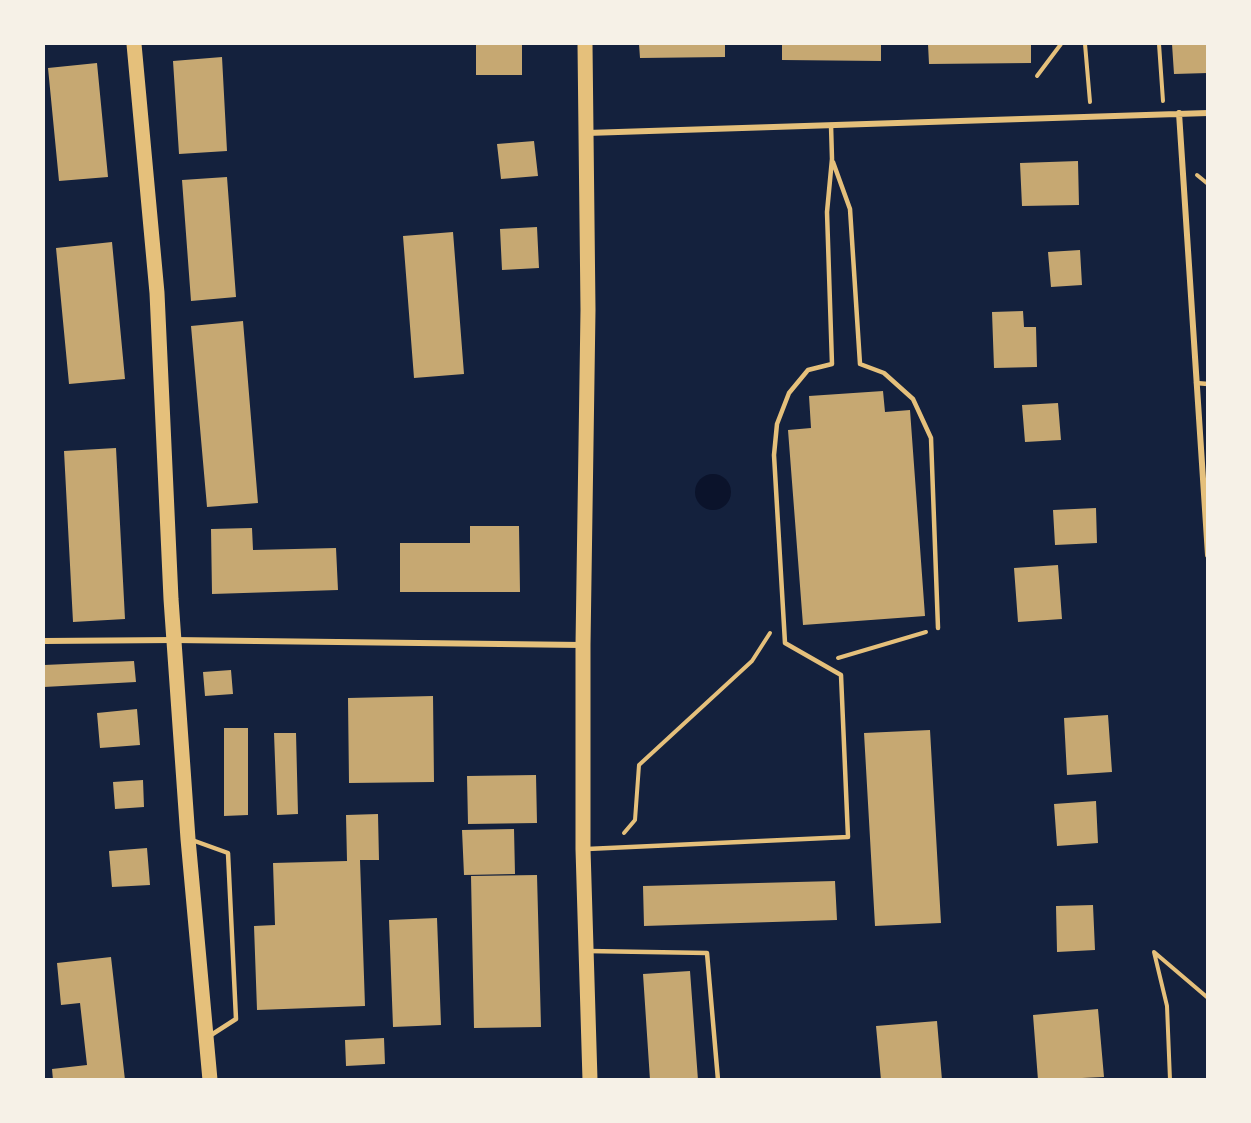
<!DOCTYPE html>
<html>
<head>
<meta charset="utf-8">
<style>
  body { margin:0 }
  #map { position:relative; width:1251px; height:1123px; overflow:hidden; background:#14213d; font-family:"Fira Sans Condensed",sans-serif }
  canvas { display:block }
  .frame { position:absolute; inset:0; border:45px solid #f6f1e7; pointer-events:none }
</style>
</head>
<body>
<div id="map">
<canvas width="1251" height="1123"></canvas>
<div class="frame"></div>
</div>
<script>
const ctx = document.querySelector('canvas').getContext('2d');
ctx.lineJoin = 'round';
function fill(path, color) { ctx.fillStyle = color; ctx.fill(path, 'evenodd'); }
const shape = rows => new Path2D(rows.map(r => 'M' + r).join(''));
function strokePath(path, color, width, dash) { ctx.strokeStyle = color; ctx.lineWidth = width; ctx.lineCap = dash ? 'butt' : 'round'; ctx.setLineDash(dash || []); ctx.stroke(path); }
fill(shape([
  '695 492a18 18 0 1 1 36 0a18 18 0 1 1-36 0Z'
]), '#0b132b');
fill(shape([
  [476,44,522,44,522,75,476,75],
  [639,44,725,44,725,57,640,58],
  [782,44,881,44,881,61,782,60],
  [928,44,1031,44,1031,63,929,64],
  [1172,44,1208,44,1208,73,1174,74],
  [222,57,227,151,179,154,173,61],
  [97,63,108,177,59,181,48,68],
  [534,141,538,176,501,179,497,144],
  [1078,161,1079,205,1022,206,1020,163],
  [227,177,236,297,191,301,182,180],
  [537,227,539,268,502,270,500,229],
  [453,232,464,374,414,378,403,236],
  [112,242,125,379,69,384,56,248],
  [1080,250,1082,285,1051,287,1048,252],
  [1023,311,1024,327,1036,327,1037,367,994,368,992,312],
  [243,321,258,503,207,507,191,326],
  [883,391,885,412,910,410,925,616,803,625,788,430,811,428,809,396],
  [1058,403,1061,440,1025,442,1022,405],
  [116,448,125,619,73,622,64,451],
  [1096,508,1097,543,1055,545,1053,510],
  [470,526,519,526,520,592,400,592,400,543,470,543],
  [252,528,253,550,336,548,338,590,212,594,211,529],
  [1058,565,1062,619,1018,622,1014,568],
  [134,661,136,682,44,687,44,665],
  [231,670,233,694,205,696,203,672],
  [433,696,434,782,349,783,348,698],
  [137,709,140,745,100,748,97,713],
  [1108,715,1112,772,1067,775,1064,718],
  [224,728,248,728,248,815,224,816],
  [930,730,941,923,875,926,864,733],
  [274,733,296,733,298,814,277,815],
  [536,775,537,823,468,824,467,776],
  [143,780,144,807,115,809,113,782],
  [1096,801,1098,843,1057,846,1054,804],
  [378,814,379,860,360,860,365,1006,257,1010,254,926,275,925,273,863,347,861,346,815],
  [514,829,515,874,464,875,462,830],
  [147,848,150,885,112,887,109,851],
  [537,875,541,1027,474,1028,471,876],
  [835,881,837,920,644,926,643,886],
  [1093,905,1095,950,1057,952,1056,906],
  [437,918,441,1025,393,1027,389,920],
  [111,957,125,1080,53,1080,52,1069,87,1065,80,1003,61,1005,57,963],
  [690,971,698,1080,650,1080,643,974],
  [1098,1009,1104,1077,1038,1080,1033,1015],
  [937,1021,942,1080,881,1080,876,1026],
  [384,1038,385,1064,346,1066,345,1040]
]), '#c6a872');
strokePath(shape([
  [1085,44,1090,102],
  [1159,44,1163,101],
  [1037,76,1061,44],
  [1197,175,1208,184],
  [838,658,926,632],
  [624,833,635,820,639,765,752,661,770,633],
  [1170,1080,1167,1006,1154,952,1208,998]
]), '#e5c07b', 4);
strokePath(shape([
  [833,162,850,209,860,364,884,373,913,399,931,438,938,628],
  [1196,383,1208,384],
  [192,840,228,853,236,1019,208,1037],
  [587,849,848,837,841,675,785,643,774,455,777,424,789,393,808,370,832,364,827,212,832,159,831,125],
  [588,951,707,953,718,1080]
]), '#e5c07b', 4.5);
strokePath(shape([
  [1179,113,1208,555],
  [587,133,1208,113],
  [44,641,174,640,582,645]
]), '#e5c07b', 6);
strokePath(shape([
  [134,44,157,293,171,599,188,839,210,1080],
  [585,44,588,310,583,645,583,849,590,1080]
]), '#e5c07b', 15);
</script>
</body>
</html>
